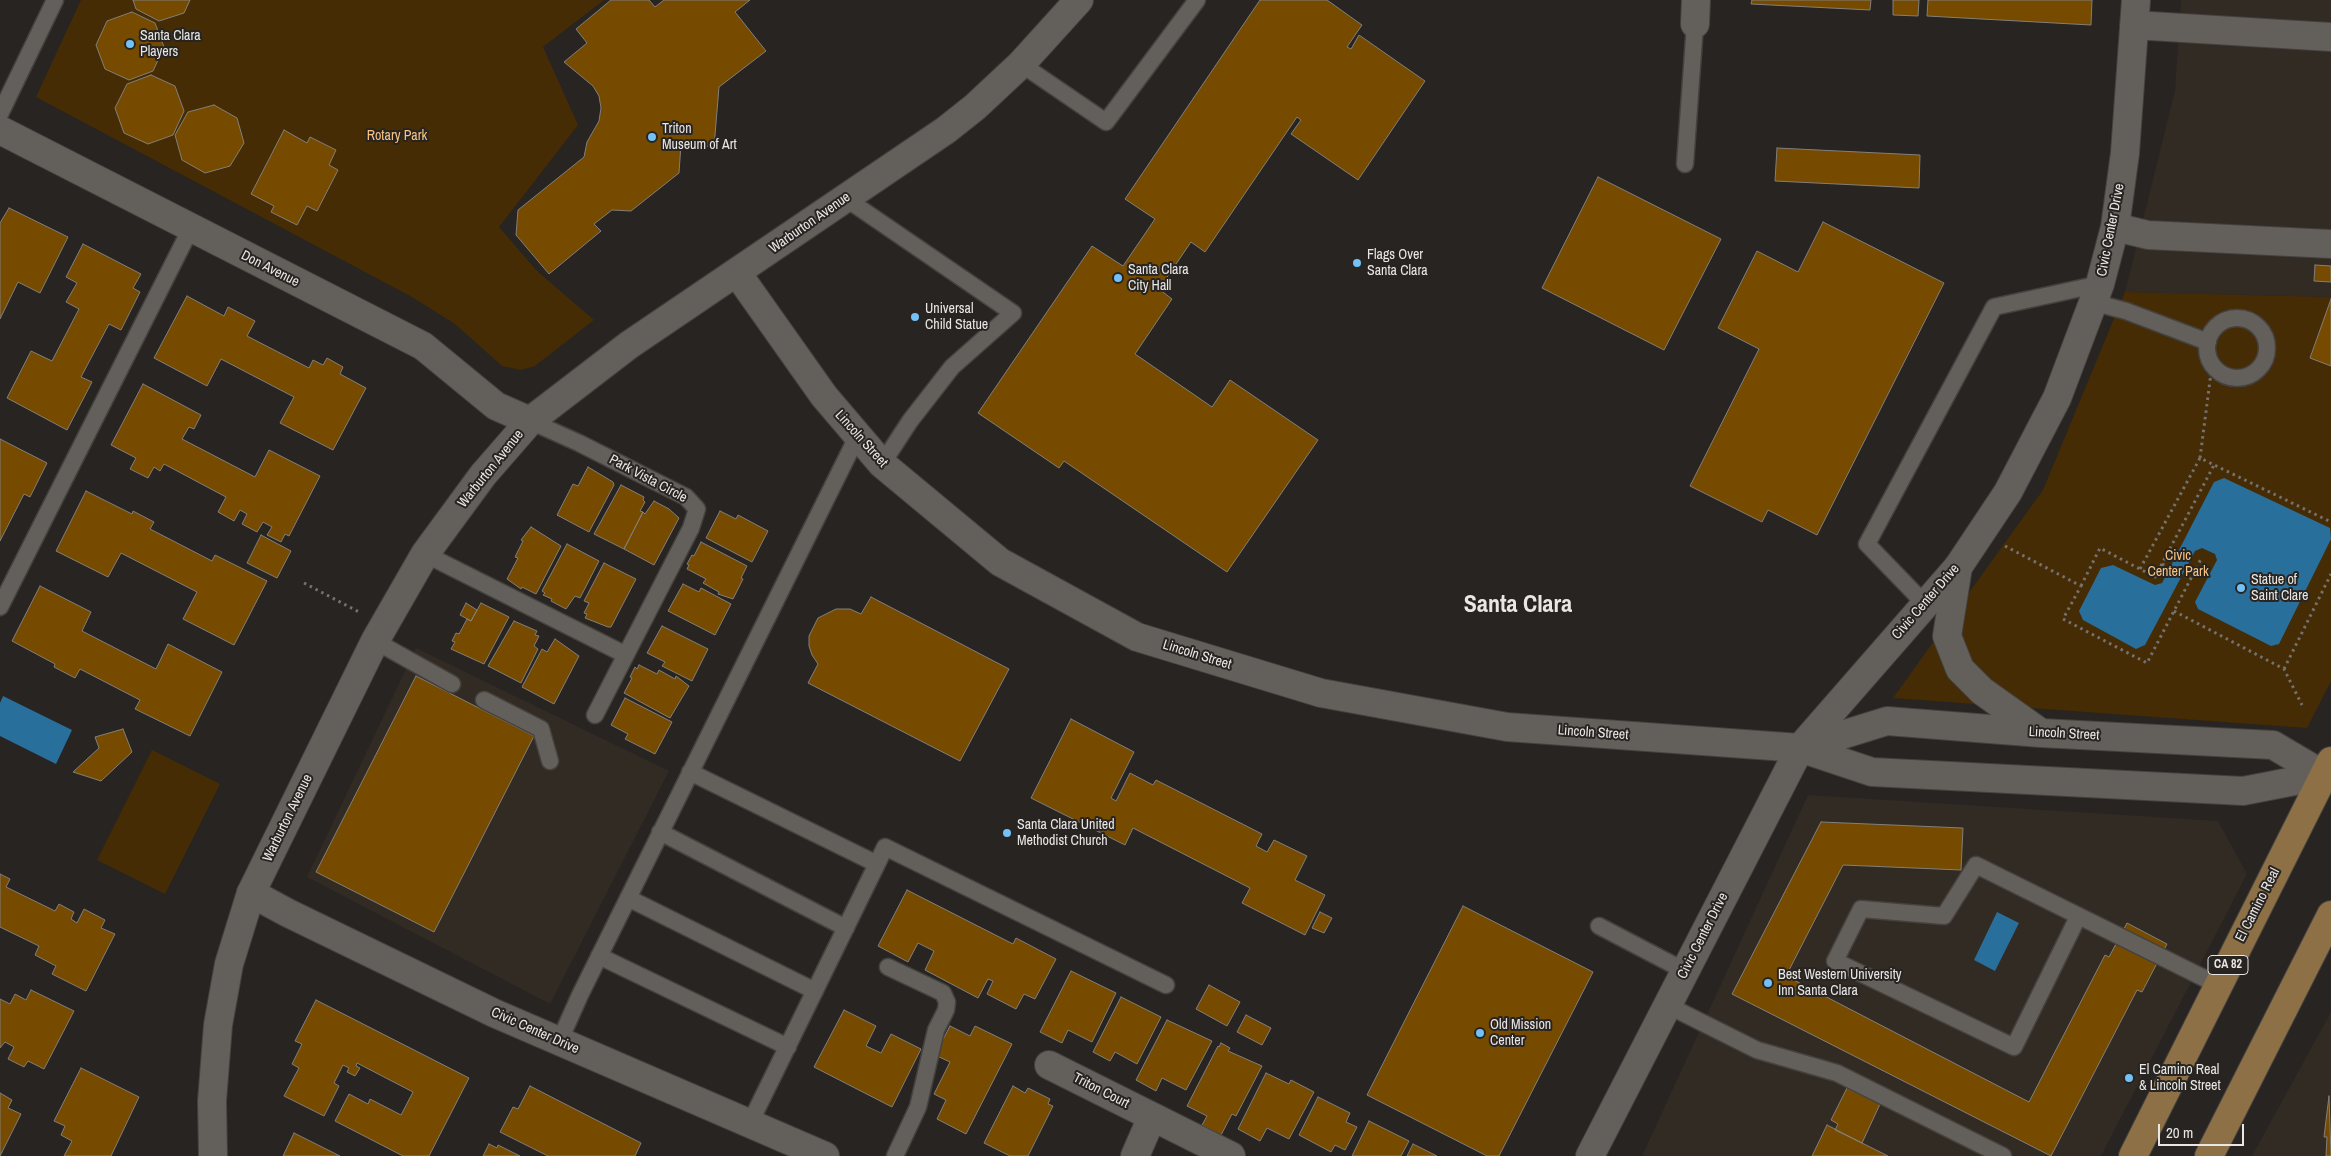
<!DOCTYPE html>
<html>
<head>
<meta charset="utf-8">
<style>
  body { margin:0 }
  #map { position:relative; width:2331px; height:1156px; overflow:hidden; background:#272421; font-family:"Archivo Narrow",sans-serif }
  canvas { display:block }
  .scale { position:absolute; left:2158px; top:1124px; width:86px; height:22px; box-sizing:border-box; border:2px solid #e9e7e5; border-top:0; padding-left:6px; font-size:15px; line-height:18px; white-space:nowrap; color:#e9e7e5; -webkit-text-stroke:4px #272421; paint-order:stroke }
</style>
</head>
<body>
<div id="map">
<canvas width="2331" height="1156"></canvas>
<div class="scale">20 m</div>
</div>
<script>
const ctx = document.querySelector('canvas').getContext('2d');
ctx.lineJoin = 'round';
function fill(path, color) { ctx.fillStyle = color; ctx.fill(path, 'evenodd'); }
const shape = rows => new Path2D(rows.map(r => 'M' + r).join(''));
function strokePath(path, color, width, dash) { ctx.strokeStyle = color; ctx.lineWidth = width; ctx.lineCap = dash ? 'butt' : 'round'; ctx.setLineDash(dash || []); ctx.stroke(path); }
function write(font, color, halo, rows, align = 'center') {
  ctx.font = font + ' "Archivo Narrow",sans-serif'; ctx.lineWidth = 4; ctx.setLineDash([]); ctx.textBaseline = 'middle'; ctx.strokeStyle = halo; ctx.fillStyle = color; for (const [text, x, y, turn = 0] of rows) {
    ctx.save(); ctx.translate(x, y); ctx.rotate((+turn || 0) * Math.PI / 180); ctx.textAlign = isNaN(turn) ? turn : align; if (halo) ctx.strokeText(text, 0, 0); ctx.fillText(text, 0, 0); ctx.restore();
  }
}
fill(shape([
  [2181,0,2331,0,2331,297,2125,292,2175,91],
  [416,648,669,771,550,1004,307,877],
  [1808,795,2218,821,2247,874,2101,1156,1642,1156],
  [2331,1012,2331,1156,2252,1156]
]), '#322b23');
fill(shape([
  [81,0,604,0,543,47,578,125,499,227,537,271,594,320,535,366,521,370,502,366,455,324,412,297,36,97],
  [2125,292,2331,297,2331,681,2307,728,1893,698,2043,490],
  [152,750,220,784,165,894,97,860]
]), '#452c05');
fill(shape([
  [2224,478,2330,528,2331,539,2279,644,2271,646,2198,609,2195,602,2217,560,2215,554,2202,548,2195,551,2145,645,2136,649,2083,620,2079,611,2101,568,2113,565,2155,585,2162,583,2214,482],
  [3,696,72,730,56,764,0,736,0,703],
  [1997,912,2019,923,1995,971,1974,960]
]), '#286f9b');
const building = shape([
  [133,0,190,0,184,13,159,21,136,9,133,0],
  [611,0,649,0,655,7,664,0,750,0,735,12,766,51,719,87,714,147,681,144,679,173,631,211,612,210,594,224,601,231,549,274,516,235,518,210,584,157,587,142,599,121,601,108,599,96,593,86,564,62,587,43,576,29,611,0],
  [1260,0,1327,0,1362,25,1347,47,1351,49,1359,35,1425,81,1358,180,1291,134,1301,120,1297,117,1205,252,1191,242,1159,289,1172,299,1135,354,1212,407,1230,380,1318,440,1227,572,1064,461,1059,468,978,413,1092,246,1123,266,1155,219,1125,199,1260,0],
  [1752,0,1871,0,1870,10,1751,4,1752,0],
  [1893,0,1919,0,1918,16,1893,15,1893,0],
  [1928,0,2092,0,2091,25,1927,16,1928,0],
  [132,12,155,23,164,47,153,71,129,80,105,69,96,45,107,21,132,12],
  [151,75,175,86,184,111,173,135,148,144,124,133,115,108,127,84,151,75],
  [214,105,237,118,244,143,230,166,205,173,182,160,175,135,188,112,214,105],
  [284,130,307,143,310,137,336,150,329,165,338,170,317,211,307,206,297,225,271,212,274,206,251,194,284,130],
  [1777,148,1920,155,1919,188,1775,181,1777,148],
  [1598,177,1721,239,1664,350,1542,288,1598,177],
  [9,208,68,237,40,293,18,282,0,319,0,223,9,208],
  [1823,222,1944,283,1817,535,1768,510,1762,522,1690,486,1759,349,1718,328,1757,251,1798,272,1823,222],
  [83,244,141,274,133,288,140,292,121,330,109,324,81,377,92,382,67,430,7,398,31,351,52,361,79,309,66,302,77,283,66,277,83,244],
  [2315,265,2331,266,2331,282,2314,281,2315,265],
  [187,296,224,316,228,307,255,321,247,336,309,368,313,360,323,365,327,358,343,367,340,374,366,388,333,450,280,423,294,397,221,359,207,386,154,358,187,296],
  [2331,299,2331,366,2310,358,2331,299],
  [143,384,201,415,194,429,189,427,182,439,255,477,269,450,320,476,289,536,285,534,281,542,267,535,272,527,263,522,257,532,242,524,247,514,240,510,234,521,218,512,226,497,164,464,160,471,154,467,148,478,130,469,136,458,111,445,143,384],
  [0,439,47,463,30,497,24,494,0,541,0,439],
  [588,467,613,482,614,485,589,532,557,515,573,484,578,486,588,467],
  [621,485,644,497,643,500,645,502,640,511,643,512,624,549,594,534,621,485],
  [86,491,132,514,133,511,154,522,150,529,212,561,215,555,267,581,234,645,183,619,197,592,121,553,108,577,56,551,86,491],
  [654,501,669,509,679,518,654,565,624,549,643,512,645,514,654,501],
  [720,511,736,519,738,515,768,531,752,562,706,538,720,511],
  [531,527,561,546,536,594,522,587,521,589,507,579,518,558,515,557,523,541,521,540,531,527],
  [261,535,291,551,277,578,247,563,261,535],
  [701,542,747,566,741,578,743,579,733,599,718,594,719,592,703,583,706,579,687,569,689,565,687,564,692,555,694,556,701,542],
  [567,544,599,561,580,598,575,596,566,609,551,601,552,599,543,595,545,593,542,591,567,544],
  [604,563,636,579,611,627,608,627,585,618,587,614,584,613,589,603,584,601,604,563],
  [683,584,699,592,701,588,731,604,715,635,668,611,683,584],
  [40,586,91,612,82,631,156,669,168,644,222,672,190,736,135,709,140,700,80,669,75,678,54,667,55,664,12,641,40,586],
  [871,597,1009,669,960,761,808,683,818,664,812,655,809,646,809,636,818,618,836,609,850,609,861,614,871,597],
  [466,603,477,610,471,621,460,615,466,603],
  [481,603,509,617,484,664,451,649,455,642,452,641,456,633,459,634,467,619,471,621,481,603],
  [514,621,537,631,535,635,539,636,534,646,538,649,521,683,488,666,514,621],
  [662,626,708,649,692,681,662,666,665,662,647,653,662,626],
  [555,639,579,656,554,704,522,687,542,649,547,652,555,639],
  [639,665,657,674,659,670,675,679,676,676,689,686,670,718,624,693,632,678,630,677,635,667,637,669,639,665],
  [416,676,534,736,434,932,316,872,416,676],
  [625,698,672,722,655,754,625,739,628,734,611,725,625,698],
  [1071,719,1134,752,1111,798,1116,801,1130,773,1153,785,1156,780,1262,834,1256,846,1267,852,1274,840,1307,856,1295,880,1325,895,1305,935,1242,903,1250,888,1133,828,1125,845,1031,798,1071,719],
  [123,729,132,752,101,781,73,772,99,748,95,737,123,729],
  [1821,822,1963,828,1961,870,1843,865,1786,976,2029,1102,2105,955,2109,957,2127,923,2167,944,2142,992,2137,990,2051,1156,1732,994,1821,822],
  [0,874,10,879,6,887,55,911,59,904,74,912,71,919,77,923,84,909,105,920,101,928,115,934,86,991,52,974,56,966,35,955,39,946,0,927,0,874],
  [907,890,1013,944,1016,938,1056,959,1035,999,1024,994,1016,1009,987,994,993,981,988,979,978,998,925,970,934,951,918,943,908,962,878,946,907,890],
  [1463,906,1593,972,1499,1156,1487,1156,1367,1095,1463,906],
  [1320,912,1332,918,1324,933,1312,928,1320,912],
  [1071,971,1116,993,1092,1042,1068,1030,1062,1043,1040,1032,1071,971],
  [1209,985,1240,1002,1227,1026,1196,1009,1209,985],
  [31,990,74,1011,44,1069,28,1061,24,1067,8,1059,14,1047,5,1042,0,1048,0,999,10,1004,15,994,26,1000,31,990],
  [1121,997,1161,1017,1137,1064,1115,1052,1110,1061,1093,1052,1121,997],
  [316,1000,469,1078,429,1156,403,1156,335,1121,349,1094,368,1104,370,1099,401,1115,413,1092,357,1063,356,1066,360,1068,355,1076,347,1072,349,1068,343,1065,334,1083,339,1086,324,1116,284,1096,299,1068,292,1064,302,1044,295,1041,316,1000],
  [844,1010,876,1026,866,1046,881,1053,891,1034,921,1049,892,1107,814,1067,844,1010],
  [1246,1015,1271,1028,1262,1045,1237,1032,1246,1015],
  [1167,1020,1212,1041,1186,1090,1162,1078,1156,1091,1136,1080,1167,1020],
  [950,1026,970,1036,975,1026,1012,1044,966,1134,937,1119,946,1100,934,1094,950,1062,935,1055,950,1026],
  [1221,1043,1230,1048,1228,1051,1262,1066,1236,1116,1232,1114,1221,1135,1202,1125,1207,1116,1187,1106,1218,1046,1219,1047,1221,1043],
  [81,1068,139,1097,111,1156,64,1156,72,1141,61,1135,65,1126,54,1121,81,1068],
  [1266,1073,1289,1084,1291,1080,1314,1092,1289,1139,1267,1128,1260,1141,1238,1129,1266,1073],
  [530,1086,641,1143,635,1156,548,1156,500,1132,513,1107,518,1109,530,1086],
  [1013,1086,1025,1093,1028,1088,1050,1099,1048,1104,1053,1106,1028,1156,1010,1156,984,1143,1013,1086],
  [1847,1088,1880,1104,1862,1143,1835,1130,1838,1124,1831,1120,1847,1088],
  [0,1093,12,1100,8,1108,21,1114,0,1156,0,1093],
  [2329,1096,2331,1156,2326,1156,2327,1137,2324,1137,2329,1096],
  [1318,1097,1350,1113,1346,1122,1357,1127,1345,1150,1335,1145,1331,1152,1299,1135,1318,1097],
  [1369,1121,1409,1141,1401,1156,1352,1156,1369,1121],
  [1827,1125,1862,1143,1888,1156,1812,1156,1827,1125],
  [294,1133,340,1156,283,1156,294,1133],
  [489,1144,497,1148,498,1145,520,1156,483,1156,489,1144],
  [1413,1144,1437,1156,1407,1156,1413,1144]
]);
fill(building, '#764b00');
strokePath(building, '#827f7b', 1);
const lane = shape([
  [1021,64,1106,122,1197,0],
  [0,114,55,0],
  [1685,164,1695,24],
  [845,198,1013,313,952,367,910,421,882,464],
  [2092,302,2126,311,2208,342],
  '2207 348a30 30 0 1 1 60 0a30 30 0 1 1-60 0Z',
  [530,421,579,443,686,497,697,509,691,528,595,715],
  [425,554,626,655],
  [1925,604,1867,544,1994,307,2100,284],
  [0,607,191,228],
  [375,641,452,684],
  [484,700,541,729,550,761],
  [690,772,877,864,750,1123],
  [660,832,846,928],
  [877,864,885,847,1166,985],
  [628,898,815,991],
  [2078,917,2014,1047,1835,961,1861,909,1944,916,1976,865,2218,985],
  [1599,926,1685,971],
  [599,956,788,1047],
  [888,967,943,993,947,1002,946,1010,936,1030,918,1107,895,1156],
  [1667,1005,1757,1050,1837,1073,2003,1156],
  [559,1042,580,995,857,437]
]);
const street = shape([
  [1695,24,1696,0],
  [2134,25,2331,37],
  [0,130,423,346,496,406,530,421],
  [2115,227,2148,235,2331,244],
  [251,893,288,913,494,1013,825,1156],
  [1049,1065,1231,1156],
  [1135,1156,1152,1117],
  [1590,1156,1800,748,1958,567,2008,492,2057,398,2100,284,2115,227,2125,153,2136,0]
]);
const secondary = shape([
  [737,273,824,396,882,464,1000,562,1137,637,1321,693,1507,727,1800,748,1872,772,2243,791,2331,774],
  [1958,567,1947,636,1960,669,1982,691,2041,733],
  [1800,748,1887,721,2041,733,2273,745,2324,775],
  [213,1156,212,1101,218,1025,229,964,251,893,375,641,425,554,483,475,530,421,629,345,946,130,975,107,1021,64,1079,0]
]);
const primary = shape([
  [2133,1156,2331,761],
  [2209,1156,2331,915]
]);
strokePath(lane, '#44413f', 19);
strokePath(street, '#44413f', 30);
strokePath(secondary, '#44413f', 30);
strokePath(primary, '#44413f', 30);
strokePath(shape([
  [2200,458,2212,365],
  [2005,546,2081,586,2063,619,2147,663,2202,557],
  [2162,564,2191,579],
  [2140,569,2200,458,2331,522],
  [304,583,359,612],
  [2081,586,2100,548,2155,577,2214,465],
  [2174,611,2284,669,2302,705],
  [2284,669,2331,574]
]), '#74716f', 3, [2.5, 4]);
strokePath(lane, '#63605c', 16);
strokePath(street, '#63605c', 28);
strokePath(secondary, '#63605c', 28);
strokePath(primary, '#8e7046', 28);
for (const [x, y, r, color] of [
  [130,44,5,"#73c1f5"],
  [652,137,5,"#73c1f5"],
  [1357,263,5,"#73c1f5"],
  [1118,278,5,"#73c1f5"],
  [915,317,5,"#73c1f5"],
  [2241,588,5,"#73c1f5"],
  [1007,833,5,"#73c1f5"],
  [1768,983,5,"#73c1f5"],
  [1480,1033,5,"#73c1f5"],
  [2129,1078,5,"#73c1f5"]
]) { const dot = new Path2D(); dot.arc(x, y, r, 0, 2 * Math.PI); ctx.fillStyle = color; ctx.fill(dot); strokePath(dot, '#272421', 2); }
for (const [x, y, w] of [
  [2228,965,40]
]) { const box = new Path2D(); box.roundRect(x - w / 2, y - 9.5, w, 19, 4); ctx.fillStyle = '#272421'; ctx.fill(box); strokePath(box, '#e9e7e5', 1); }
write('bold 12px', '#e9e7e5', null, [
  ["CA 82",2228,965]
]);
write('14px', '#e9e7e5', '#272421', [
  ["Santa Clara",140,36],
  ["Players",140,52],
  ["Triton",662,129],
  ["Museum of Art",662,145],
  ["Flags Over",1367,255],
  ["Santa Clara",1367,271],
  ["Santa Clara",1128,270],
  ["City Hall",1128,286],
  ["Universal",925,309],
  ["Child Statue",925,325],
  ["Statue of",2251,580],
  ["Saint Clare",2251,596],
  ["Santa Clara United",1017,825],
  ["Methodist Church",1017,841],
  ["Best Western University",1778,975],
  ["Inn Santa Clara",1778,991],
  ["Old Mission",1490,1025],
  ["Center",1490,1041],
  ["El Camino Real",2139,1070],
  ["& Lincoln Street",2139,1086]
], 'left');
write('14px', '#f8c482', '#272421', [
  ["Rotary Park",397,136],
  ["Civic",2178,556],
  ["Center Park",2178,572]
]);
write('14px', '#e9e7e5', '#272421', [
  ["Warburton Avenue",810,223,-35],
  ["Civic Center Drive",2111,230,-79],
  ["Don Avenue",270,269,27],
  ["Lincoln Street",861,439,48],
  ["Warburton Avenue",491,469,-51],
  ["Park Vista Circle",648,479,28],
  ["Civic Center Drive",1926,602,-49],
  ["Lincoln Street",1197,655,17],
  ["Lincoln Street",1593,733,4],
  ["Lincoln Street",2064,734,3],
  ["Warburton Avenue",288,818,-64],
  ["El Camino Real",2258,905,-63],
  ["Civic Center Drive",1703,936,-63],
  ["Civic Center Drive",535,1031,24],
  ["Triton Court",1101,1091,27]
]);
write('bold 24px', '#e9e7e5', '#272421', [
  ["Santa Clara",1518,606]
]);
</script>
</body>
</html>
